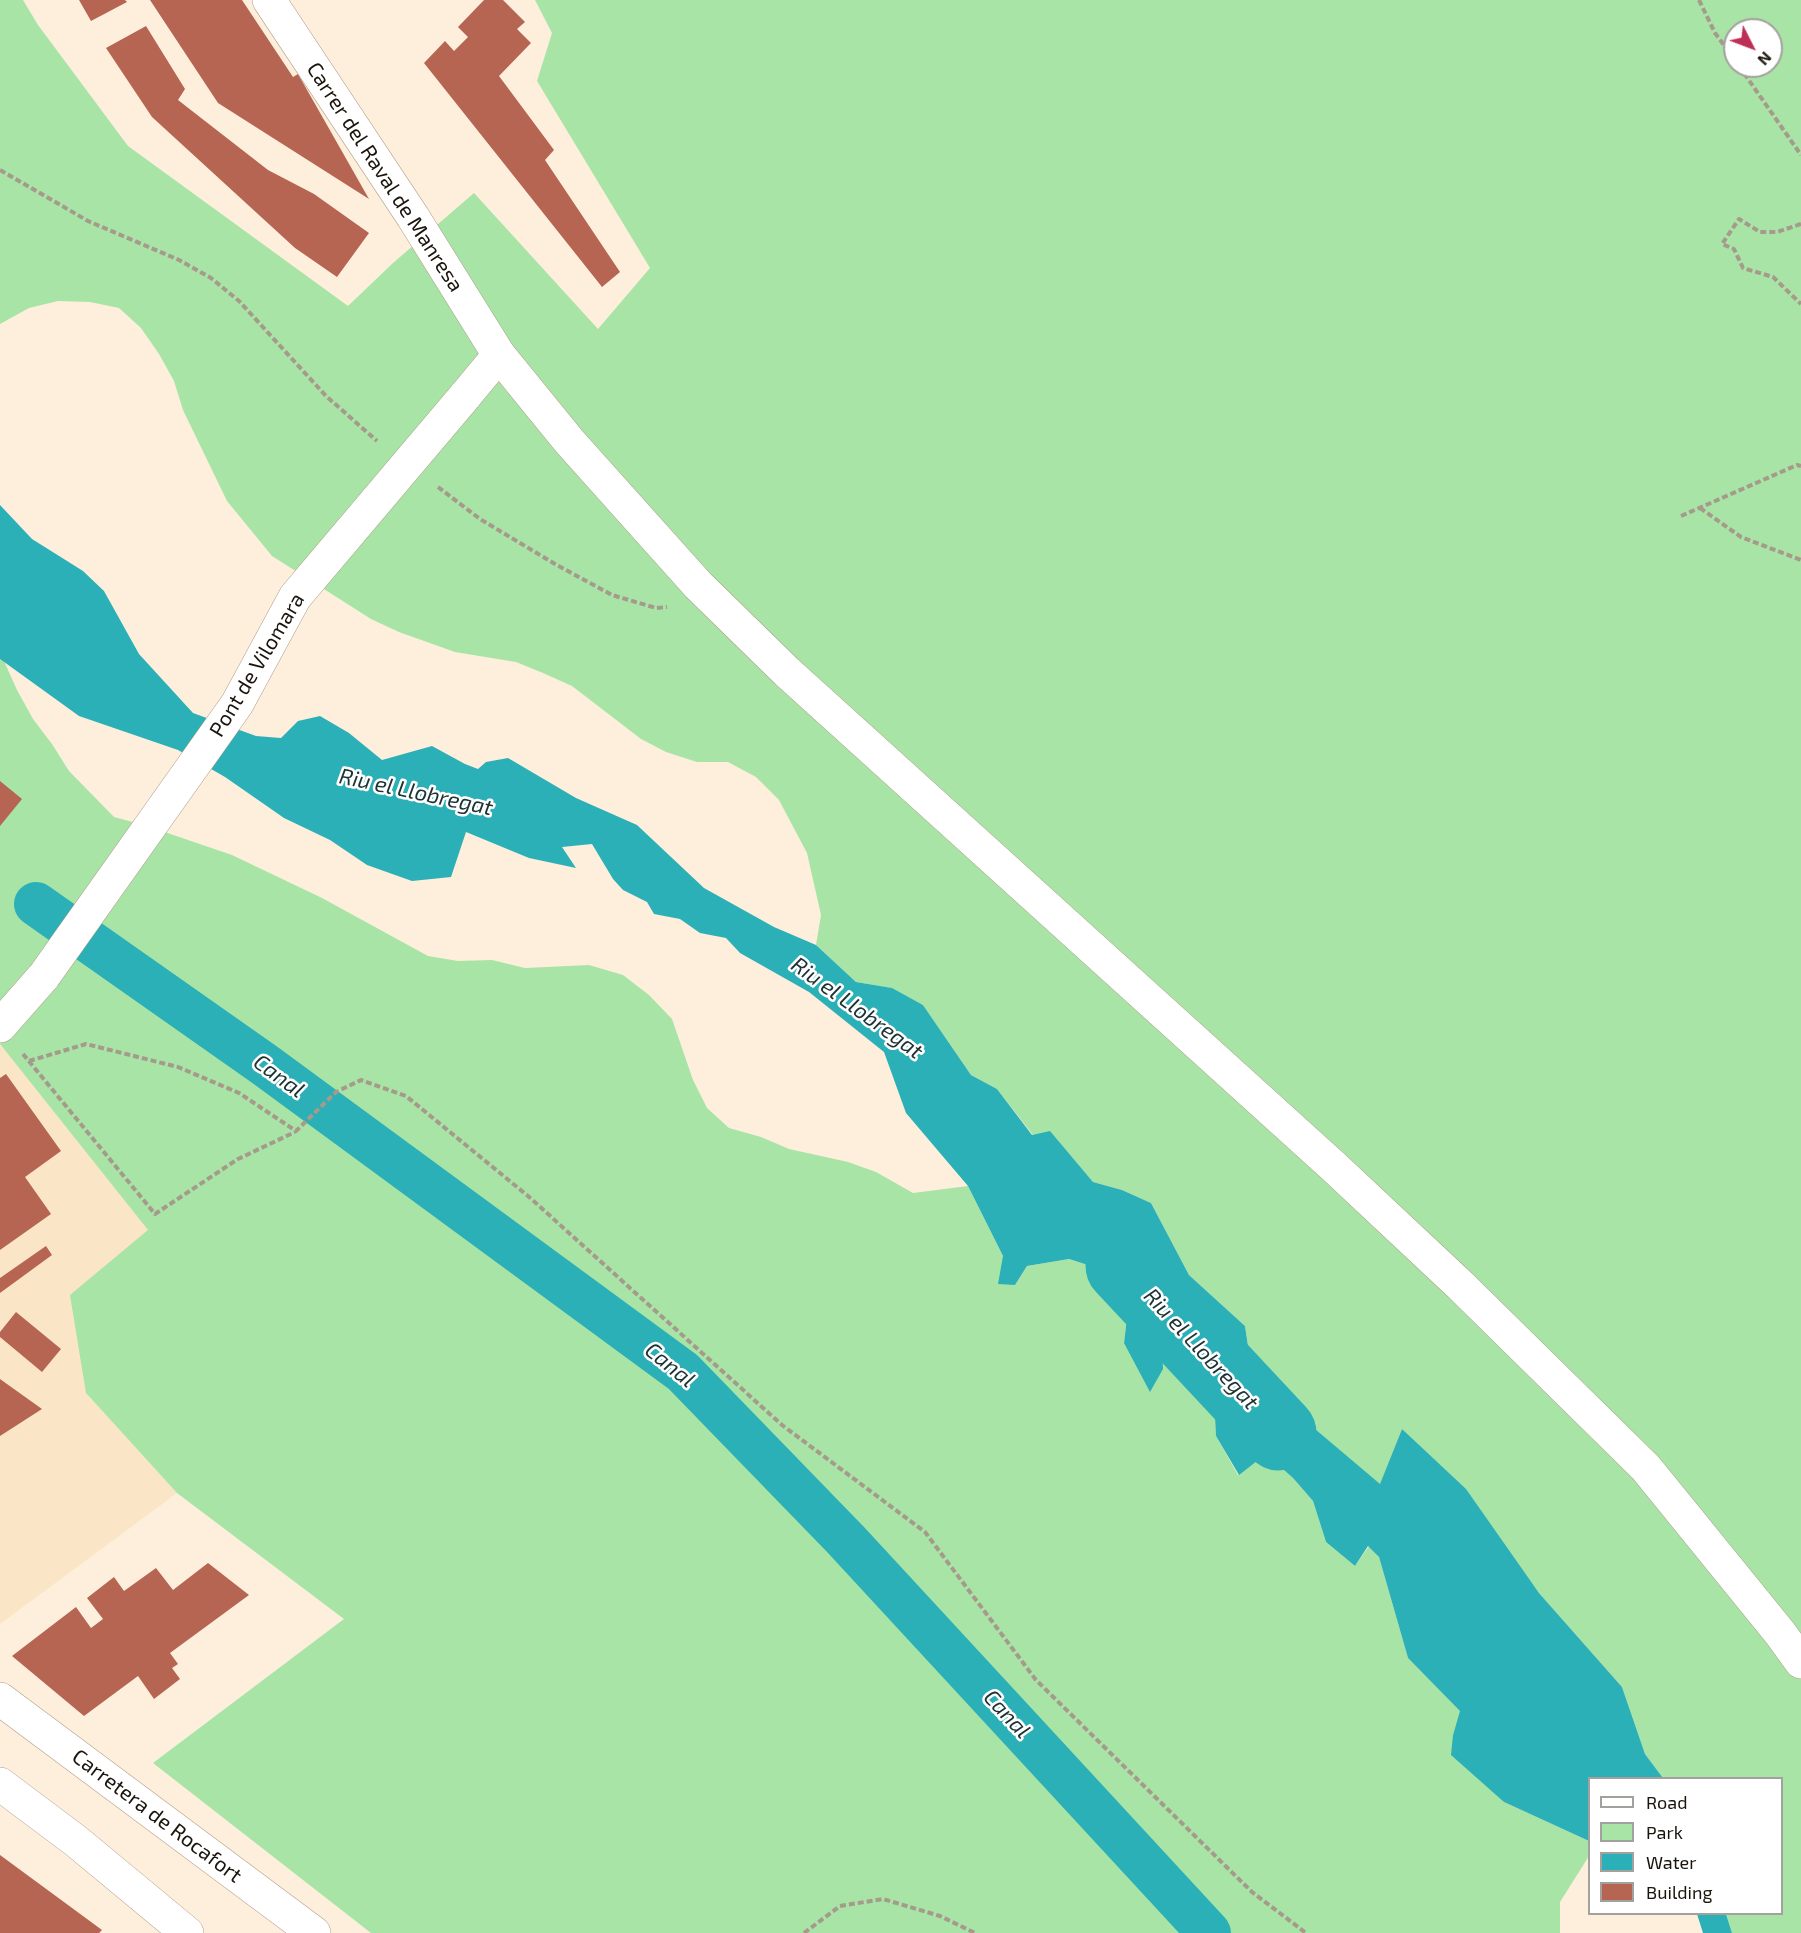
<!DOCTYPE html>
<html>
<head>
<meta charset="utf-8">
<style>
  body { margin:0 }
  #map { position:relative; width:1801px; height:1933px; overflow:hidden; background:#fdefdc; font-family:"Exo 2",sans-serif }
  canvas { display:block }
  .legend { position:absolute; left:1588px; top:1777px; width:195px; height:138px; box-sizing:border-box; background:#fff; border:2px solid #a3a19e; margin:0; padding:8px 10px; list-style:none; font-size:18px; color:#1a140c }
  .legend li { display:flex; align-items:center; gap:12px; height:30px }
  .legend b { width:30px; border:2px solid #a3a19e }
  .north { position:absolute; left:1723px; top:18px; width:60px; height:60px; box-sizing:border-box; background:#fff; border:2px solid #a3a19e; border-radius:50%; rotate:132deg; font-size:16px; font-weight:700; line-height:24px; text-align:center; color:#1a140c }
  .north::after { content:''; display:block; margin:auto; width:21px; height:27px; background:#be2f58; clip-path:polygon(50% 0,100% 100%,50% 72%,0 100%) }
</style>
</head>
<body>
<div id="map">
<canvas width="1801" height="1933"></canvas>
<ul class="legend">
<li><b style="height:8px;background:#fff"></b>Road</li>
<li><b style="height:16px;background:#a8e4a6"></b>Park</li>
<li><b style="height:16px;background:#2cb0b7"></b>Water</li>
<li><b style="height:16px;background:#b56551"></b>Building</li>
</ul>
<div class="north">N</div>
</div>
<script>
const ctx = document.querySelector('canvas').getContext('2d');
ctx.lineJoin = 'round';
function fill(path, color) { ctx.fillStyle = color; ctx.fill(path, 'evenodd'); }
const shape = rows => new Path2D(rows.map(r => 'M' + r).join(''));
function strokePath(path, color, width, dash) { ctx.strokeStyle = color; ctx.lineWidth = width; ctx.lineCap = dash ? 'butt' : 'round'; ctx.setLineDash(dash || []); ctx.stroke(path); }
function write(font, color, halo, rows, align = 'center') {
  ctx.font = font + ' "Exo 2",sans-serif'; ctx.lineWidth = 5; ctx.setLineDash([]); ctx.textBaseline = 'middle'; ctx.strokeStyle = halo; ctx.fillStyle = color; for (const [text, x, y, turn = 0] of rows) {
    ctx.save(); ctx.translate(x, y); ctx.rotate((+turn || 0) * Math.PI / 180); ctx.textAlign = isNaN(turn) ? turn : align; if (halo) ctx.strokeText(text, 0, 0); ctx.fillText(text, 0, 0); ctx.restore();
  }
}
fill(shape([
  [0,1044,149,1231,86,1393,177,1493,0,1624]
]), '#fae5c7');
fill(shape([
  [0,0,23,0,38,25,128,146,348,306,393,263,474,193,598,329,650,268,537,81,552,33,535,0,1801,0,1801,1933,1732,1933,1726,1914,1782,1914,1782,1778,1663,1778,1645,1754,1622,1687,1539,1593,1504,1545,1402,1429,1380,1485,1308,1423,1249,1353,1245,1326,1189,1275,1151,1203,1122,1190,1093,1182,1050,1132,1033,1135,997,1089,971,1075,923,1005,891,988,856,982,816,945,821,915,807,853,779,800,756,777,728,762,697,762,666,752,641,739,572,686,543,673,516,662,455,652,399,632,371,619,272,556,227,501,183,410,174,381,159,354,141,328,119,308,90,302,58,301,29,308,0,324],
  [1735,30,1771,30,1771,66,1735,66],
  [0,659,4,661,17,690,33,719,52,744,69,771,114,817,144,825,232,855,322,898,428,956,458,961,492,960,525,968,589,965,623,975,649,995,672,1019,693,1080,707,1108,729,1128,761,1137,789,1149,848,1162,876,1172,913,1193,968,1186,1003,1256,1015,1285,1027,1266,1069,1259,1091,1266,1128,1309,1124,1343,1163,1369,1162,1314,1197,1342,1212,1363,1216,1436,1238,1475,1266,1453,1293,1478,1313,1501,1326,1542,1355,1566,1369,1546,1379,1557,1408,1658,1461,1711,1453,1735,1504,1802,1589,1841,1589,1856,1560,1902,1560,1933,371,1933,153,1763,344,1619,177,1493,86,1393,70,1295,148,1230,0,1044]
]), '#a8e4a6');
fill(shape([
  [0,505,32,539,83,571,104,591,139,654,193,713,256,736,281,738,298,721,320,716,349,733,382,760,432,746,465,764,478,769,486,762,508,758,576,798,637,825,704,888,774,927,816,945,856,982,892,988,923,1005,971,1075,997,1089,1032,1135,1050,1131,1093,1182,1122,1190,1151,1203,1189,1275,1245,1326,1249,1353,1308,1423,1380,1484,1402,1429,1466,1489,1539,1593,1622,1687,1645,1754,1663,1778,1590,1778,1589,1841,1504,1802,1451,1755,1453,1735,1460,1711,1408,1658,1379,1557,1368,1546,1355,1566,1326,1542,1313,1501,1293,1478,1266,1454,1239,1475,1216,1436,1212,1363,1197,1342,1176,1344,1162,1316,1163,1369,1150,1392,1124,1343,1128,1309,1091,1266,1069,1259,1027,1266,1015,1285,998,1284,1003,1256,968,1186,906,1113,884,1052,809,992,740,953,726,938,700,933,680,919,654,914,647,902,623,890,613,879,592,844,562,847,576,868,529,858,466,832,451,877,412,881,367,865,330,840,284,818,225,777,178,750,79,716,0,659],
  [1697,1914,1726,1914,1732,1933,1703,1933]
]), '#2cb0b7');
strokePath(shape([
  [36,904,265,1065,683,1372,846,1540,1209,1933]
]), '#2cb0b7', 44);
strokePath(shape([
  [1123,1266,1279,1433]
]), '#2cb0b7', 75);
fill(shape([
  [79,0,125,0,127,2,91,21],
  [150,0,242,0,293,77,298,74,369,199,218,103],
  [484,0,503,0,525,22,517,29,531,43,499,76,554,150,545,160,620,272,602,287,424,63,445,41,454,51,468,37,458,27],
  [146,26,185,89,178,100,268,170,314,194,369,233,337,277,295,248,152,117,106,48],
  [0,781,22,799,0,826],
  [6,1074,61,1151,25,1177,51,1214,0,1250,0,1078],
  [46,1246,52,1255,0,1293,0,1278],
  [16,1312,61,1349,42,1372,0,1337,0,1332],
  [0,1379,42,1409,0,1436],
  [208,1563,249,1595,170,1653,178,1664,172,1668,180,1679,154,1699,138,1676,84,1716,12,1656,76,1607,91,1628,103,1619,87,1598,114,1577,124,1591,156,1568,173,1590],
  [0,1855,102,1930,99,1933,0,1933]
]), '#b56551');
const street = shape([
  [269,0,413,217,499,355,465,396],
  [0,1026,44,976],
  [0,1784,76,1841,187,1933]
]);
const secondary = shape([
  [499,355,569,441,698,585,787,672,1333,1166,1460,1285,1646,1468,1780,1633,1801,1662],
  [0,1699,314,1933]
]);
strokePath(street, '#ae9e88', 34);
strokePath(secondary, '#ae9e88', 34);
strokePath(shape([
  [1699,0,1715,33,1735,60],
  [1739,66,1801,155],
  [0,170,88,221,179,260,211,278,239,301,326,396,377,441],
  [1801,224,1777,232,1760,232,1739,219,1722,244,1734,249,1743,268,1773,277,1801,304],
  [438,487,480,519,555,564,612,595,656,608,667,607],
  [1700,508,1741,537,1801,560],
  [1681,516,1797,465,1801,466],
  [23,1054,155,1214,238,1159,295,1132],
  [29,1061,86,1044,178,1067,239,1093,296,1131,336,1092,361,1080,406,1096,528,1196,782,1425,925,1532,1036,1680,1252,1892,1306,1933],
  [804,1933,840,1906,883,1899,940,1916,975,1933]
]), '#a59a8b', 4, [6, 3]);
strokePath(street, '#fff', 33);
strokePath(secondary, '#fff', 33);
const streetBridge = shape([
  [44,976,237,704,295,597,465,396]
]);
strokePath(streetBridge, '#ae9e88', 34, []);
strokePath(streetBridge, '#fff', 33);
write('21px', '#1a140c', '#fff', [
  ["Carrer del Raval de Manresa",385,177,57],
  ["Pont de Vilomara",257,665,-59],
  ["Carretera de Rocafort",157,1816,37]
]);
write('italic 22px', '#1d3233', '#fff', [
  ["Riu el Llobregat",416,792,12],
  ["Riu el Llobregat",857,1008,36],
  ["Canal",279,1076,36],
  ["Riu el Llobregat",1201,1349,47],
  ["Canal",670,1365,39],
  ["Canal",1007,1714,47]
]);
</script>
</body>
</html>
